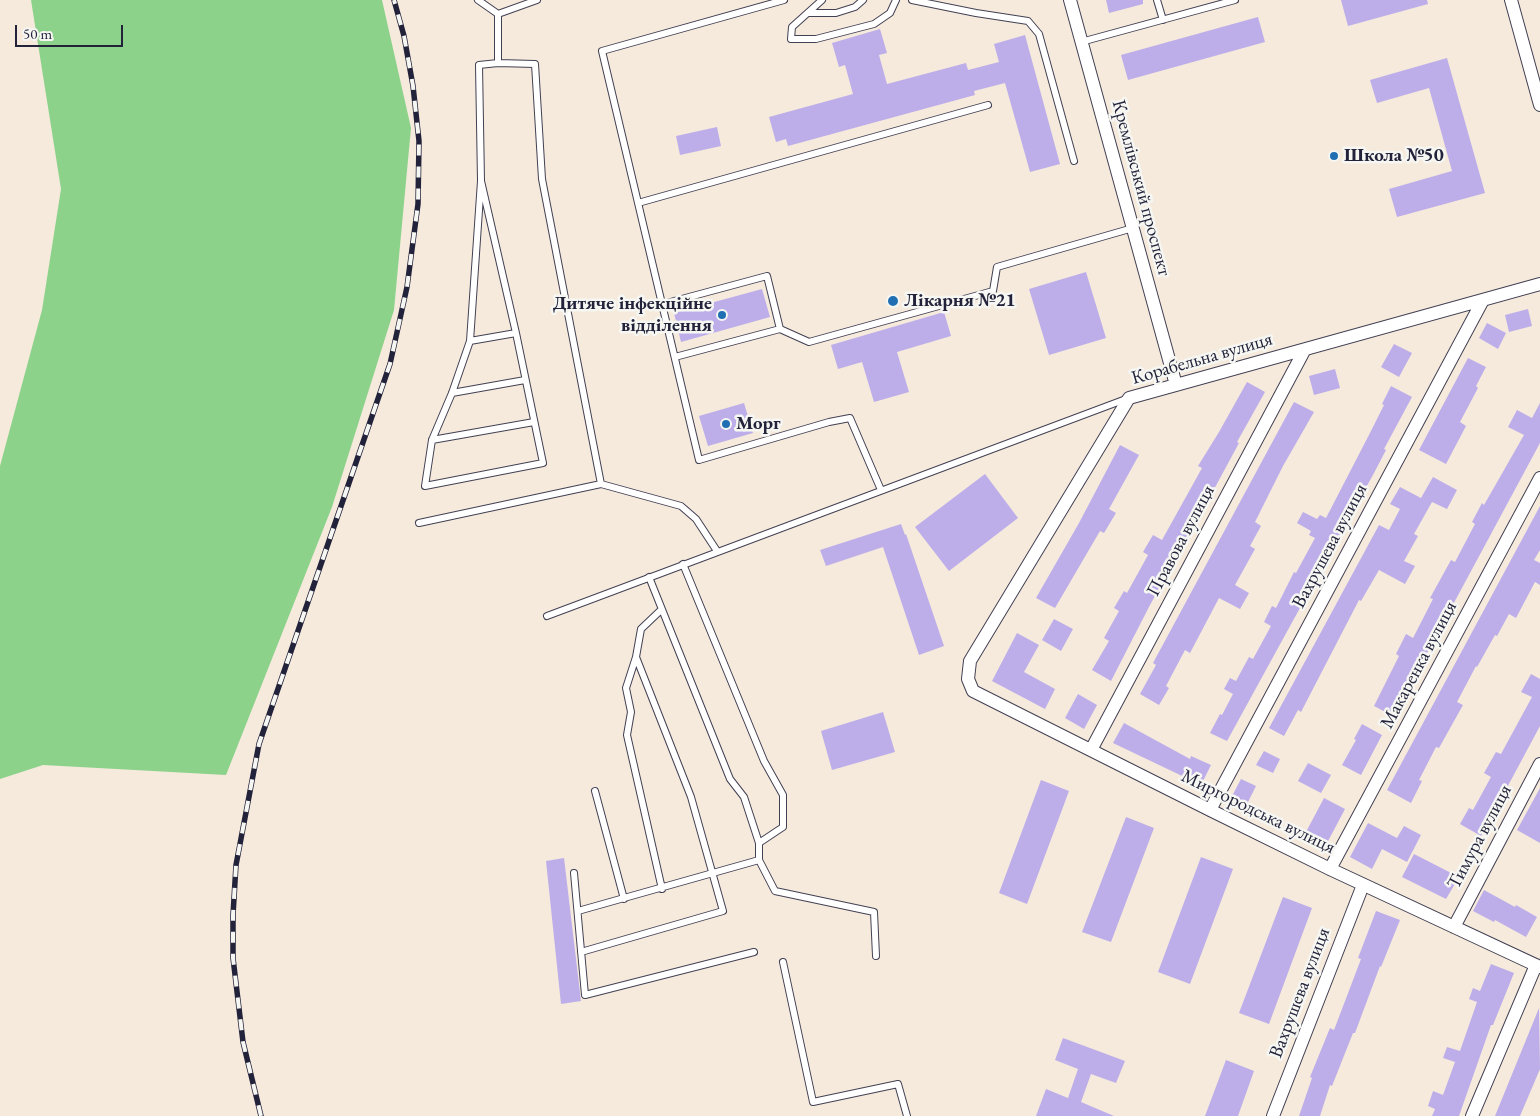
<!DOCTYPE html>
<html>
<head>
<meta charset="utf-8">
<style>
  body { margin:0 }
  #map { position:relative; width:1540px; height:1116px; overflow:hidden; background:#f5eadc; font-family:"EB Garamond",serif }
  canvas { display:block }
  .scale { position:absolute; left:15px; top:25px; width:108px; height:22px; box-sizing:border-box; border:2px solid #22223b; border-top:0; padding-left:6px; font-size:15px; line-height:18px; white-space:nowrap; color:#22223b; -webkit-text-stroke:4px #f6f6f2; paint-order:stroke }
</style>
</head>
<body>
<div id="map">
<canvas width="1540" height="1116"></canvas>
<div class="scale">50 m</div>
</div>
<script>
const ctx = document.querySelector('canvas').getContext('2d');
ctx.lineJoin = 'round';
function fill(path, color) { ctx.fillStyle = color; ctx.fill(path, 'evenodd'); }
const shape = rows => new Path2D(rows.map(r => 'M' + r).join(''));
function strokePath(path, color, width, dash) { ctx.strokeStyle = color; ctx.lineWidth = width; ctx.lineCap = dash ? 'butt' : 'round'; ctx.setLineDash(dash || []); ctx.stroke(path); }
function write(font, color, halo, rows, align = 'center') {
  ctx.font = font + ' "EB Garamond",serif'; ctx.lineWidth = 5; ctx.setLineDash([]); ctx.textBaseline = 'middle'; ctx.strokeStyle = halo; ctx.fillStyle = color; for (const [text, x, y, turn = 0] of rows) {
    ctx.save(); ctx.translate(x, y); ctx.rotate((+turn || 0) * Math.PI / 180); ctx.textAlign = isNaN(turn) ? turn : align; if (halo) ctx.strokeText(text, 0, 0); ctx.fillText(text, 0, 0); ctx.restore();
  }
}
fill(shape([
  [31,0,382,0,411,128,394,310,332,507,226,775,43,765,0,779,0,466,42,310,61,189]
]), '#8dd28b');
fill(shape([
  [1106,0,1143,0,1143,4,1109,13],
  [1341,0,1427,0,1428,4,1348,26],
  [1258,17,1265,42,1128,80,1121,55],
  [880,29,887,53,879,55,887,84,966,63,968,70,999,62,994,44,1025,35,1060,164,1030,172,1005,83,974,91,975,95,788,146,786,139,776,142,769,117,853,94,845,65,839,67,832,43],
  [1447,58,1485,193,1397,217,1389,189,1452,171,1429,88,1377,103,1370,80],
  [717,127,721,146,680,155,676,136],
  [1086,272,1106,338,1049,355,1029,289],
  [762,289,770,317,681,342,674,313],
  [1528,309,1532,326,1509,332,1505,315],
  [944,312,951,336,897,352,909,392,874,402,862,362,838,369,831,345],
  [1487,323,1506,333,1498,349,1479,338],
  [1394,344,1412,353,1399,377,1381,367],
  [1468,358,1486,367,1476,386,1478,388,1460,422,1466,426,1446,464,1419,450],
  [1335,369,1340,388,1314,395,1309,376],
  [1247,382,1265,392,1237,442,1239,443,1212,493,1150,605,1111,681,1092,670,1109,641,1104,638,1119,611,1114,608,1124,591,1127,593,1148,555,1143,552,1153,535,1162,540,1202,468,1198,466,1219,432],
  [1391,386,1412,397,1384,449,1386,450,1374,473,1227,741,1210,733,1220,714,1222,715,1233,694,1224,689,1230,678,1236,681,1249,657,1253,659,1271,626,1264,622,1272,606,1276,608,1294,572,1296,573,1315,538,1309,535,1311,531,1297,523,1303,512,1317,519,1320,515,1326,518,1371,431,1384,405,1382,404],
  [1294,402,1314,412,1283,466,1255,522,1261,526,1250,546,1255,549,1235,585,1249,593,1240,609,1219,598,1190,653,1185,650,1166,686,1169,688,1159,705,1140,694,1156,665,1153,663],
  [744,403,753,433,708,446,699,416],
  [1540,403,1540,443,1393,716,1374,706,1399,656,1396,654,1406,634,1413,638,1433,599,1430,598,1440,580,1451,560,1455,562,1475,524,1472,522,1482,503,1484,505,1524,435,1508,427,1517,410,1532,418],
  [1120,445,1139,455,1109,509,1116,513,1104,533,1100,531,1055,608,1036,598,1079,523],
  [985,474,1018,518,949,571,915,527],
  [1433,477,1457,490,1447,509,1432,502,1414,534,1418,536,1404,561,1415,566,1405,584,1379,570,1361,601,1359,600,1301,712,1298,710,1284,736,1269,728,1379,525,1389,530,1400,509,1390,504,1400,487,1421,498],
  [1540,506,1540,550,1534,560,1540,563,1540,585,1535,582,1516,618,1509,614,1497,636,1495,635,1477,667,1476,666,1457,702,1463,705,1439,748,1436,747,1419,780,1422,781,1411,803,1387,790],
  [901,524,905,535,906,534,944,646,919,655,883,547,826,566,820,550],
  [1054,619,1073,629,1061,651,1042,640],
  [1017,633,1039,645,1024,672,1055,689,1045,709,992,681],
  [1531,674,1540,679,1540,726,1481,836,1460,824,1469,808,1473,810,1491,777,1484,773,1496,752,1501,754,1532,697,1521,692],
  [1078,694,1097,705,1084,729,1065,718],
  [883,712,895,752,832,770,821,731],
  [1124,723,1190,759,1191,756,1211,765,1201,785,1113,743],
  [1362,724,1382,735,1361,775,1342,765,1356,740,1354,739],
  [1264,751,1280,759,1273,773,1256,765],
  [1308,763,1331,775,1321,793,1298,781],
  [1241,779,1256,786,1246,806,1231,798],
  [1041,780,1069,791,1027,904,999,893],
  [1540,788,1540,843,1517,830],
  [1324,798,1345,809,1327,843,1306,832],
  [1126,817,1154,828,1111,942,1082,932],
  [1368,823,1397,838,1404,826,1421,835,1407,862,1382,849,1372,869,1350,857],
  [1414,854,1459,877,1446,899,1402,877],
  [1201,857,1233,869,1190,984,1158,972],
  [564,858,581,1001,561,1004,546,861],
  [1484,890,1515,907,1516,905,1537,917,1526,937,1495,920,1494,922,1473,911],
  [1283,897,1312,908,1269,1024,1239,1013],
  [1376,911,1400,920,1381,967,1380,966,1355,1033,1353,1033,1332,1086,1330,1085,1320,1116,1299,1116,1312,1078,1310,1077,1330,1028,1334,1030,1361,959,1358,958],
  [1491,964,1514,973,1493,1025,1491,1025,1459,1116,1432,1116,1435,1109,1428,1106,1433,1091,1443,1095,1455,1062,1443,1058,1447,1047,1460,1051,1477,1002,1469,999,1473,988,1480,991],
  [1539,1008,1540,1069,1520,1116,1495,1116],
  [1063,1038,1125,1061,1116,1083,1091,1074,1081,1102,1114,1116,1036,1116,1046,1089,1068,1098,1078,1069,1055,1060],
  [1226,1060,1254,1071,1238,1116,1205,1116]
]), '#bdaeea');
const service = shape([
  [478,0,498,14,537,0],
  [784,0,602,51,699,460,829,422,850,418,881,490],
  [822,0,792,27,791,39,816,39,874,24,890,13,896,0],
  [912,0,976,13,1028,21,1039,34,1074,161],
  [1157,0,1163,20],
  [808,13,836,13,855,7,863,0],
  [1081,42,1235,0],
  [481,181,470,341,452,393,432,440,425,486,543,463,516,333,481,181,479,65,498,63],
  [638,203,988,105],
  [663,304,767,276,780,329,809,342,993,291,997,267,1133,228],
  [470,341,516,333],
  [675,357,780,329],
  [452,393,525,380],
  [432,440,534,422],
  [601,484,681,506,696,519,717,551],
  [419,523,601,484,542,179,535,64,498,63,498,14],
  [683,564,764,761,783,795,783,827,759,843],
  [649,577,730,779,744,797,759,843,759,860,775,891,874,912,876,956],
  [547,616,1126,399],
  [636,657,626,688,631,712,627,735,662,889],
  [595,791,624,899],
  [574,873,585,995,754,952],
  [578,911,759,860],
  [581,952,723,911,691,797,636,657,641,629,661,610],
  [783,962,813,1102,898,1084,907,1116]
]);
const minor = shape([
  [1070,0,1176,385],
  [1511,0,1540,105],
  [1540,284,1129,398,970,661,968,679,973,691,1210,810,1330,869,1540,967],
  [1091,750,1304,351],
  [1210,810,1483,300],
  [1330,869,1540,478],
  [1454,927,1540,764],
  [1273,1116,1363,885],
  [1472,1116,1536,965]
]);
strokePath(service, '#424053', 8);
strokePath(minor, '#424053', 14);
strokePath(service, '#fff', 6);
strokePath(minor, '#fff', 12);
const rail = shape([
  [261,1116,243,1042,233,958,233,915,236,865,259,744,390,364,407,287,418,204,419,141,413,86,404,36,394,0]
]);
strokePath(rail, '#22223b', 5.5);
strokePath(rail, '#f6f6f2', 4, [11]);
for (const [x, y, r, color] of [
  [1334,156,5,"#1f6fb2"],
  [893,301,6,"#1f6fb2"],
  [722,315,5,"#1f6fb2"],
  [726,424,5,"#1f6fb2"]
]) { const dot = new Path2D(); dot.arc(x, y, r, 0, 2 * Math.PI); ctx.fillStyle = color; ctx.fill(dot); strokePath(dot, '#f6f6f2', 2); }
write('bold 19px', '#22223b', '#f6f6f2', [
  ["Школа №50",1344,156],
  ["Лікарня №21",904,301],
  ["Дитяче інфекційне",712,304,"right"],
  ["відділення",712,326,"right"],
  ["Морг",736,424]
], 'left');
write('19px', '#22223b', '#f6f6f2', [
  ["Кремлівський проспект",1141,188,75],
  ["Корабельна вулиця",1202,359,-16],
  ["Правова вулиця",1181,541,-62],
  ["Вахрушева вулиця",1330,546,-62],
  ["Макаренка вулиця",1419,665,-62],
  ["Миргородська вулиця",1258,812,26],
  ["Тимура вулиця",1480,837,-62],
  ["Вахрушева вулиця",1300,993,-69]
]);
</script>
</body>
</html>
